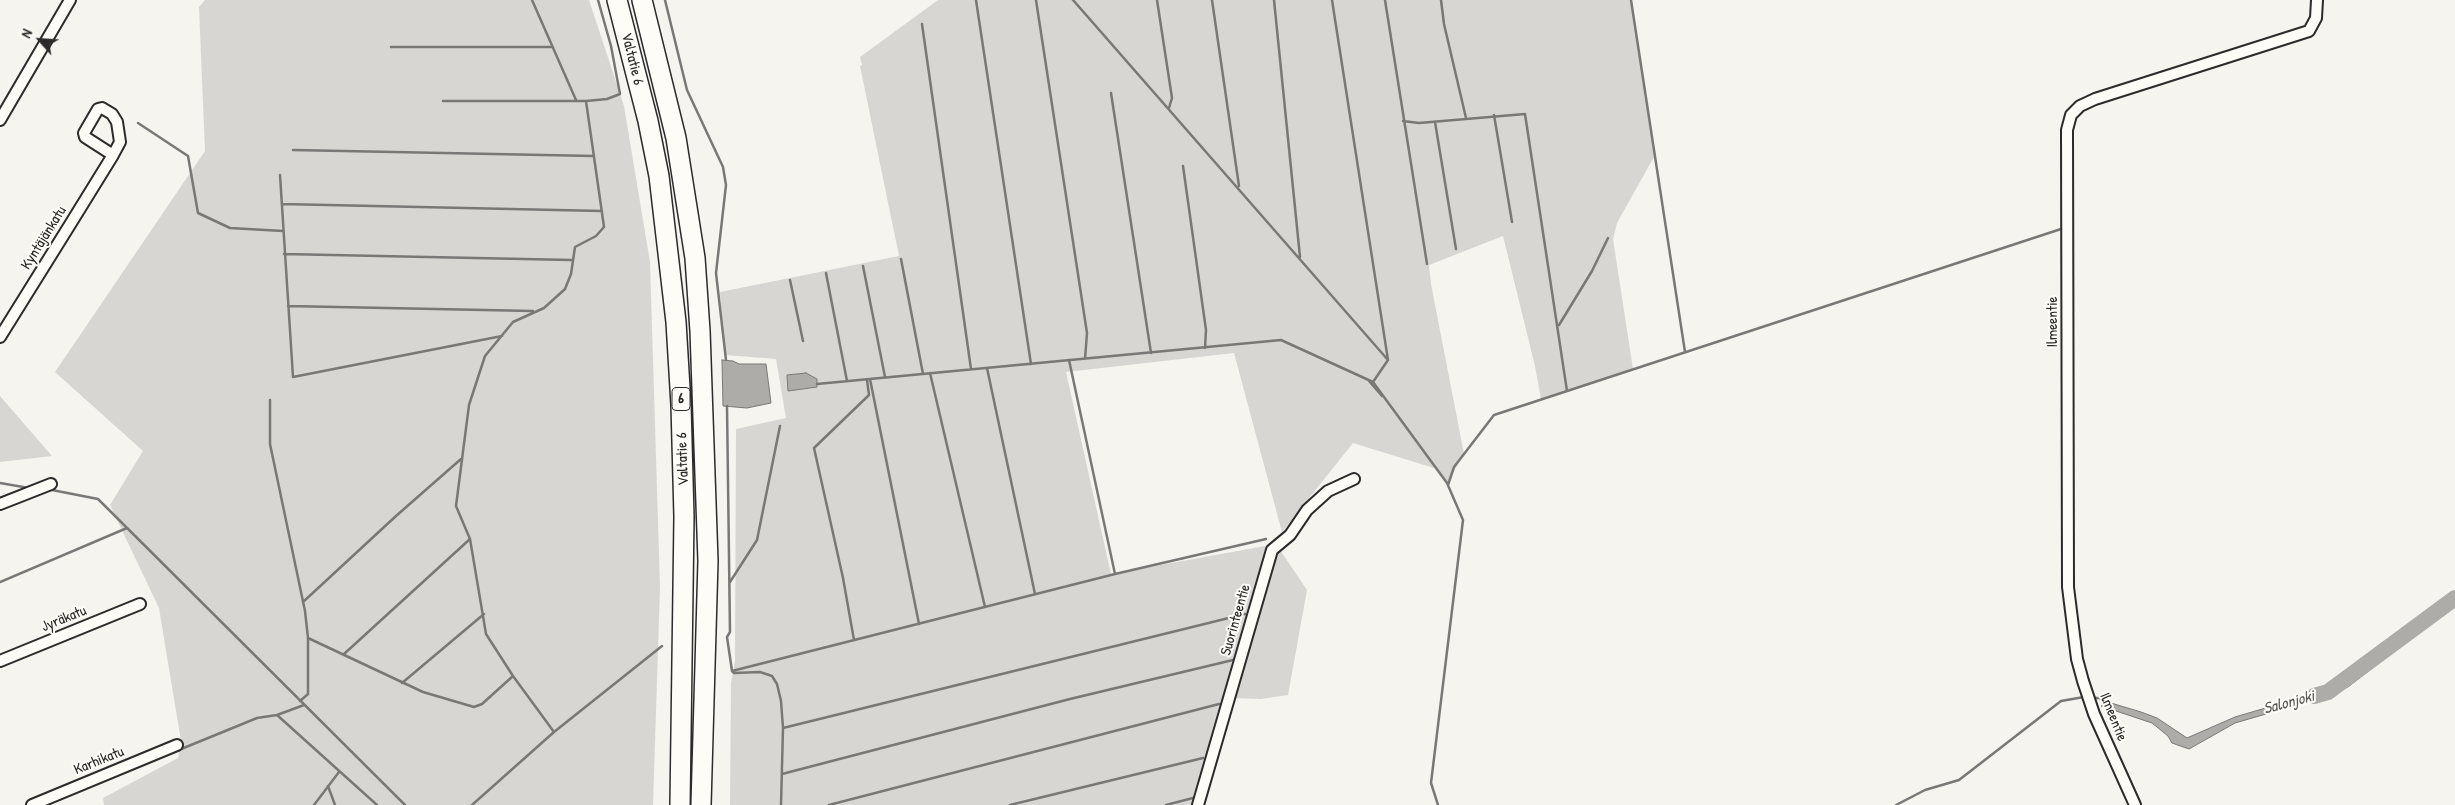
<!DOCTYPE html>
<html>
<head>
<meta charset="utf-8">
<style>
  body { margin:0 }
  #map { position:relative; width:2455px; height:805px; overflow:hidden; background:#f5f4ef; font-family:"Patrick Hand",sans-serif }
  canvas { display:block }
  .north { position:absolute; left:15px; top:15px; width:50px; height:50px; -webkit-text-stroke:4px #fdfcf7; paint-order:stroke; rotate:296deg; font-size:14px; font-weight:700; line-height:20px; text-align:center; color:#2b2b2b }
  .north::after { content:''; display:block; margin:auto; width:18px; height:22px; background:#2b2b2b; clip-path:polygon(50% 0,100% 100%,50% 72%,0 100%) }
</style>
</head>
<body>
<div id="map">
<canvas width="2455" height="805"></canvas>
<div class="north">N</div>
</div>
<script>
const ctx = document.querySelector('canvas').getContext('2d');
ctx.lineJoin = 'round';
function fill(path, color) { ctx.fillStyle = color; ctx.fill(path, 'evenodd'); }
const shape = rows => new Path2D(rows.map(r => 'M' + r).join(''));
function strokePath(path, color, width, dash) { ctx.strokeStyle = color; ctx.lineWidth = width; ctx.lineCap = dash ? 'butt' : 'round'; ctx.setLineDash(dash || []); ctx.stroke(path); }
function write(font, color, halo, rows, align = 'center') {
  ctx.font = font + ' "Patrick Hand",sans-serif'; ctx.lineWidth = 4; ctx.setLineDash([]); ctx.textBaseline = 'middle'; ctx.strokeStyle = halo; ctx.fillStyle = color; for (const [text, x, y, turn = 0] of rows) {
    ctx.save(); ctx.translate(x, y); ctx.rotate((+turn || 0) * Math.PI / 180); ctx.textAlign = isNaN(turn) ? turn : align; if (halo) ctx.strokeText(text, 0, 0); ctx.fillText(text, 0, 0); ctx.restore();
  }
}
fill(shape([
  [205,0,589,0,624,106,650,262,660,587,653,805,104,805,103,798,178,758,181,741,159,608,110,505,143,451,55,372,205,151,199,7],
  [938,0,1631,0,1655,155,1617,223,1613,239,1633,369,1541,399,1535,366,1503,236,1429,265,1431,284,1464,454,1447,483,1437,469,1353,443,1282,532,1234,353,1066,372,1111,574,1276,544,1307,590,1288,695,1261,699,1229,698,1199,805,730,805,731,683,735,661,736,429,786,418,776,359,725,355,720,292,899,256,860,66,862,65,860,57],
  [0,396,52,456,0,462]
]), '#d7d6d2');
const water = shape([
  [722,360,733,361,739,364,766,364,771,403,747,408,723,406,722,360],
  [806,373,817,379,817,387,788,391,787,375,806,373],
  [2455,597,2455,604,2348,687,2328,696,2235,723,2189,749,2172,743,2168,736,2152,723,2101,706,2111,703,2141,712,2157,718,2187,738,2235,717,2337,687,2455,597]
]);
fill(water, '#adaca9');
strokePath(water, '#797877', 1);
strokePath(shape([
  [532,0,576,100],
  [665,0,687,90,723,167,726,185,716,273,726,360],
  [976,0,1031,364],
  [1036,0,1087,333,1085,359],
  [1073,0,1388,360],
  [1157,0,1172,98,1169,108],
  [1212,0,1239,186],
  [1274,0,1300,257],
  [1332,0,1388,360,1373,382],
  [1385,0,1427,264],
  [1441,0,1444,24,1466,118],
  [1631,0,1685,352],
  [922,24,971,369],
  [391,47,552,47],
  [1111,93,1151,353],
  [443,101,586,101,607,99,620,94,611,46,598,0],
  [1494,115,1512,222],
  [1403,121,1419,123,1525,114,1567,391],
  [1435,122,1456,249],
  [138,123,188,156,198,213,230,228,283,231],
  [293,150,594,156],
  [1183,166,1206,330,1205,348],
  [280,175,293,377,502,336],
  [282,204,602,211],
  [284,254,571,260],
  [901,259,923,374],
  [863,266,885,377],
  [826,273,847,381],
  [790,280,803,341],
  [288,306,533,311],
  [1559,325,1592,271,1608,238],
  [1069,360,1115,574],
  [987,368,1035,594],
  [930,373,985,607],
  [870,379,919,624],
  [1369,381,1382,396],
  [817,384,1281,340,1373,382,1447,483,1463,520,1431,783,1438,805],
  [270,400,270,444,305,611,308,638,308,694,300,701],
  [727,406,730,632,727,637,732,671],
  [0,483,29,488],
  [1448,485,1454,467,1494,415,2061,229],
  [47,489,98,499,405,805],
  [0,582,127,528],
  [730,582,757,540,780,426],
  [303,602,396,516,461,459],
  [308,638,423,692,474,707,482,704,513,676],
  [854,640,843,578,814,448,869,395,867,380],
  [344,654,470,539],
  [732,671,1115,574,1266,539],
  [732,671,734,673,760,672,772,676,777,684,781,701,783,728,781,805],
  [402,683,484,614],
  [2092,698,2099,698,2108,705],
  [277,715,377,805],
  [783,728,1245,614],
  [554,732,513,676,486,634,470,539,456,506,469,405,485,356,513,322,544,308,565,289,571,274,575,247,596,236,604,227,586,101],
  [169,754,257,718,277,715,304,705],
  [782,774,1070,699,1233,660],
  [328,786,335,805],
  [314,805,339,772],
  [472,805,554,732,662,646],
  [829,805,1219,704],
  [1010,805,1203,758],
  [1166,805,1193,798],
  [1896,805,1925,790,1959,780,2061,701,2084,697]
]), '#797877', 2.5);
strokePath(shape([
  [2314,696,2328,692,2455,598]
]), '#adaca9', 16);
const street = shape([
  [0,120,70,0],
  [0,337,71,223,113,155,120,142,117,122,112,114,102,108,98,109,84,133,85,137,113,155],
  [0,504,51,484],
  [0,661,140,604],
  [32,805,177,745],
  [1198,805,1272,550,1290,535,1307,510,1328,491,1354,479],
  [2135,805,2094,714,2083,681,2077,659,2068,587,2067,130,2071,115,2080,106,2095,99,2309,31,2316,18,2317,0]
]);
const highway = shape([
  [617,0,648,121,659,176,676,322,681,405,684,517,680,805],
  [642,0,676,138,695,258,700,331,708,561,701,805]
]);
strokePath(street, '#2b2b2b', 14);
strokePath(highway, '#2b2b2b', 22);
strokePath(street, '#fdfcf7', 10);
strokePath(highway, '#fdfcf7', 19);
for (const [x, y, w] of [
  [681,399,18]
]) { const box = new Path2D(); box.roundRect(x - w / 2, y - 11.5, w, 23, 4); ctx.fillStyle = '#fdfcf7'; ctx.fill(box); strokePath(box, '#2b2b2b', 1); }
write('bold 14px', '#2b2b2b', null, [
  ["6",681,399]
]);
write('15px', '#2b2b2b', '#fdfcf7', [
  ["Valtatie 6",632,59,76],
  ["Kyntäjänkatu",44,238,-58],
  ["Ilmeentie",2053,322,-90],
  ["Valtatie 6",683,459,-92],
  ["Jyräkatu",64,619,-22],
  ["Suorinteentie",1236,620,-74],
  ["Ilmeentie",2113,717,68],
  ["Karhikatu",99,761,-22]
]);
write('italic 16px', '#585857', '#fdfcf7', [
  ["Salonjoki",2289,703,-15]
]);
</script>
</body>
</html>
